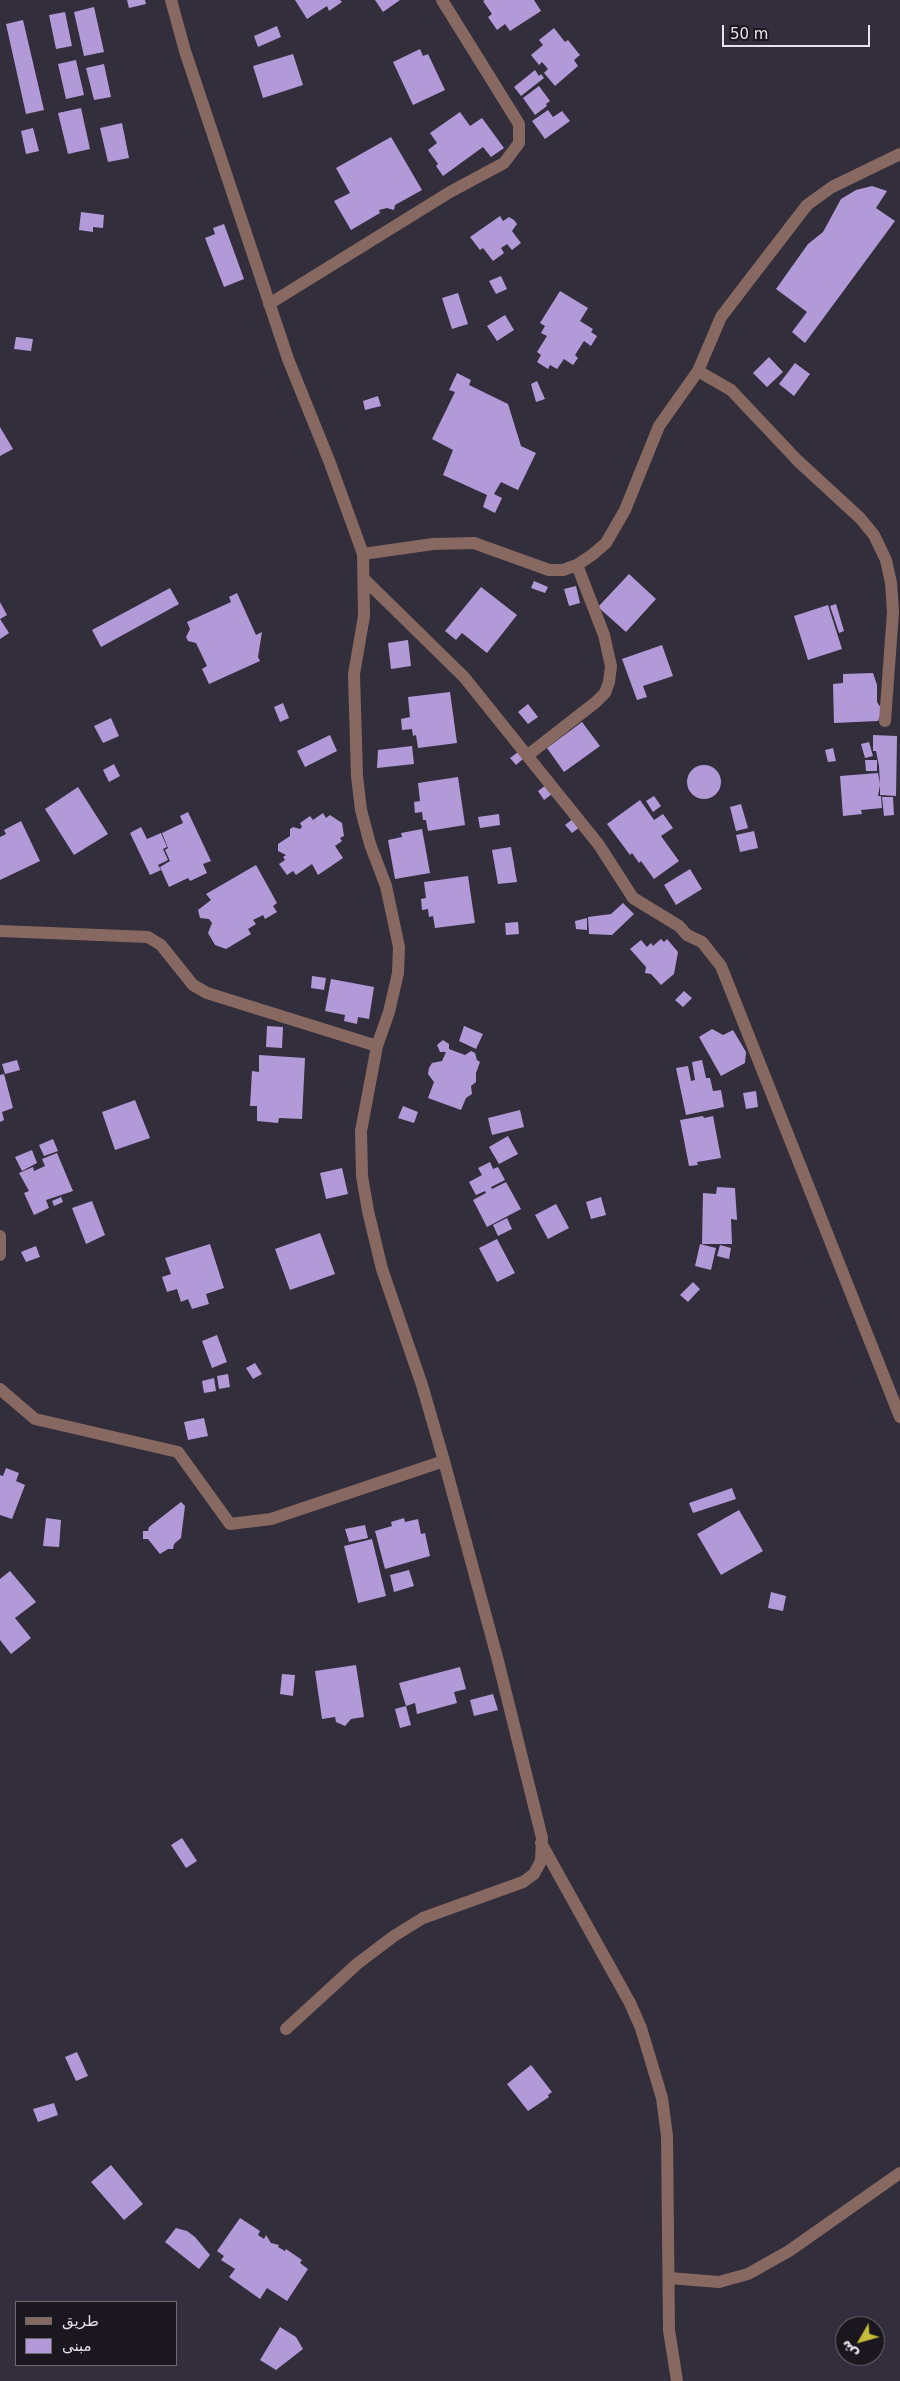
<!DOCTYPE html>
<html>
<head>
<meta charset="utf-8">
<style>
  body { margin:0 }
  #map { position:relative; width:900px; height:2381px; overflow:hidden; background:#332e3c; font-family:"DejaVu Sans","Noto Naskh Arabic",sans-serif }
  canvas { display:block }
  .legend { position:absolute; left:15px; top:2301px; width:162px; height:65px; box-sizing:border-box; background:#1a181e; border:1px solid #6c6970; margin:0; padding:6px 9px; list-style:none; font-size:15px; color:#e6e3ec }
  .legend li { display:flex; align-items:center; gap:10px; height:25px }
  .legend b { width:25px; border:1px solid #6c6970 }
  .north { position:absolute; left:835px; top:2316px; width:50px; height:50px; box-sizing:border-box; background:#1a181e; border:1px solid #6c6970; border-radius:50%; rotate:232deg; font-size:14px; font-weight:700; line-height:20px; text-align:center; color:#e6e3ec }
  .north::after { content:''; display:block; margin:auto; width:18px; height:22px; background:#c7bb3b; clip-path:polygon(50% 0,100% 100%,50% 72%,0 100%) }
  .scale { position:absolute; left:722px; top:25px; width:148px; height:22px; box-sizing:border-box; border:2px solid #e6e3ec; border-top:0; padding-left:6px; font-size:15px; line-height:18px; white-space:nowrap; color:#e6e3ec; -webkit-text-stroke:4px #1a181e; paint-order:stroke }
</style>
</head>
<body>
<div id="map">
<canvas width="900" height="2381"></canvas>
<ul class="legend">
<li><b style="height:6px;background:#886961"></b>طريق</li>
<li><b style="height:14px;background:#b29ad9"></b>مبنى</li>
</ul>
<div class="north">ش</div>
<div class="scale">50 m</div>
</div>
<script>
const ctx = document.querySelector('canvas').getContext('2d');
ctx.lineJoin = 'round';
function fill(path, color) { ctx.fillStyle = color; ctx.fill(path, 'evenodd'); }
const shape = rows => new Path2D(rows.map(r => 'M' + r).join(''));
function strokePath(path, color, width, dash) { ctx.strokeStyle = color; ctx.lineWidth = width; ctx.lineCap = dash ? 'butt' : 'round'; ctx.setLineDash(dash || []); ctx.stroke(path); }
fill(shape([
  [127,0,145,0,146,4,129,8],
  [295,0,340,0,342,2,329,11,327,6,307,19],
  [375,0,400,0,383,12],
  [485,0,534,0,541,11,510,31,505,24,497,30,488,17,492,14,483,1],
  [94,7,104,52,84,56,74,12],
  [65,12,72,46,56,49,49,15],
  [23,20,44,110,26,114,6,24],
  [277,26,281,37,258,47,254,36],
  [554,28,565,42,568,40,580,55,574,60,578,66,555,86,544,73,548,69,542,62,539,65,531,55,543,45,539,40],
  [420,49,423,56,428,54,445,90,413,105,393,62],
  [293,54,303,85,263,98,253,66],
  [76,60,84,95,66,99,58,64],
  [104,64,111,97,94,100,86,68],
  [535,70,539,76,541,74,544,78,521,96,514,87],
  [539,86,550,101,546,104,547,106,535,115,523,98],
  [81,108,90,149,68,154,58,113],
  [548,110,553,117,562,111,570,121,545,139,532,121],
  [460,112,470,126,482,118,504,148,491,157,483,147,443,176,436,166,438,164,428,150,437,143,430,133],
  [122,123,129,158,108,162,100,128],
  [33,128,39,151,26,154,21,131],
  [391,137,422,190,395,205,394,210,387,208,379,210,380,213,351,230,334,201,350,193,336,168],
  [872,186,887,191,876,208,895,221,805,343,792,332,807,312,776,289,808,244,823,232,841,199,856,190],
  [81,212,104,215,103,228,93,227,93,232,79,230],
  [500,216,503,221,509,217,514,220,517,224,512,231,521,243,512,250,507,244,501,248,504,253,493,261,483,248,480,250,470,237],
  [224,224,244,279,224,287,205,238,215,234,213,228],
  [501,276,507,289,496,294,489,281],
  [560,291,588,308,580,321,593,329,591,332,597,336,591,346,584,341,575,355,578,358,573,365,564,359,557,369,550,365,548,369,537,362,541,355,537,352,547,336,541,333,545,326,540,323],
  [458,293,468,324,452,329,442,298],
  [505,315,514,330,497,341,487,326],
  [16,337,33,339,31,351,14,349],
  [769,357,783,372,767,387,753,373],
  [795,363,810,374,794,396,779,384],
  [457,373,471,380,469,385,508,404,521,446,536,453,518,490,501,482,494,494,502,498,495,513,483,507,487,495,443,475,453,450,432,439,455,392,449,390],
  [537,381,545,399,536,402,531,384],
  [378,396,381,406,365,410,363,401],
  [0,427,13,449,0,456],
  [629,574,656,599,626,632,598,607],
  [534,581,548,587,545,593,531,588],
  [576,586,580,603,569,606,564,589],
  [481,587,517,615,487,653,462,633,456,640,445,631],
  [170,588,179,604,101,647,92,630],
  [237,593,256,635,262,632,258,657,260,661,209,684,202,669,207,666,196,643,188,641,186,637,190,629,187,622,231,602,229,597],
  [0,602,7,615,0,619,9,633,0,639],
  [836,604,844,631,839,633,830,606],
  [828,605,842,649,808,660,794,616],
  [408,640,411,666,391,669,388,643],
  [662,645,673,676,643,686,647,697,637,700,622,659],
  [873,673,877,685,877,702,881,708,881,714,878,721,834,723,833,684,843,683,843,674],
  [450,692,457,743,418,748,416,735,413,736,412,729,402,730,401,719,410,717,408,697],
  [283,703,289,718,280,722,274,707],
  [528,704,538,717,528,724,518,712],
  [111,718,119,736,103,743,94,726],
  [582,722,600,746,564,772,547,748],
  [330,735,337,751,305,767,297,751],
  [873,735,897,736,896,796,880,795,880,785,878,796,881,796,882,808,861,810,862,814,843,816,840,776,878,773,880,784,879,766,876,751,873,751],
  [869,742,873,756,865,758,861,744],
  [412,746,414,764,377,768,378,750],
  [833,748,836,761,828,762,825,750],
  [518,752,523,759,516,765,510,758],
  [865,760,877,760,877,771,866,771],
  [114,764,120,776,109,782,103,770],
  '687 782a17 17 0 1 1 34 0a17 17 0 1 1-34 0Z',
  [458,777,465,825,428,831,426,820,423,820,422,812,415,813,414,802,420,801,418,783],
  [546,785,552,794,544,800,538,791],
  [78,787,108,834,74,855,45,809],
  [654,796,661,806,653,812,646,801],
  [882,797,893,797,894,815,884,816],
  [640,800,654,820,663,814,673,828,661,836,679,861,654,879,641,861,639,863,632,853,630,855,607,824],
  [741,804,748,828,736,831,730,807],
  [188,812,211,861,203,864,207,873,190,881,188,878,169,887,160,867,170,861,165,850,168,848,162,833,183,823,180,816],
  [323,813,326,818,330,815,342,823,344,836,340,838,342,841,335,846,343,858,318,875,312,864,296,875,293,871,287,875,279,864,285,860,283,857,286,855,278,851,278,844,290,836,290,829,293,827,300,829,302,827,300,823,310,816,313,820],
  [499,814,500,825,480,828,478,817],
  [574,818,580,827,572,833,565,825],
  [21,821,40,861,0,880,0,837,6,834,4,830],
  [141,827,147,839,161,833,167,847,163,849,168,860,158,865,161,870,150,875,130,833],
  [422,829,430,873,395,879,388,840,402,837,401,833],
  [754,831,758,848,740,852,736,835],
  [511,847,517,882,498,884,492,850],
  [256,865,277,903,273,906,277,912,265,919,263,915,253,920,256,924,248,929,251,934,226,949,215,945,208,933,212,923,209,919,200,918,198,910,211,900,206,894],
  [690,869,702,889,676,905,664,885],
  [468,876,475,923,435,928,433,916,429,917,428,909,422,910,421,899,426,898,424,882],
  [623,903,634,914,612,935,589,934,588,917,611,914],
  [587,918,587,930,576,929,575,921],
  [518,922,519,934,506,935,505,923],
  [661,939,664,942,667,939,678,952,674,974,661,985,651,974,645,973,646,967,630,949,641,940,647,947,651,943,653,946],
  [312,976,326,978,324,990,311,988],
  [331,979,374,987,369,1019,358,1017,357,1024,344,1021,345,1015,325,1011],
  [684,991,692,998,683,1007,675,1000],
  [267,1026,283,1027,282,1048,266,1047],
  [464,1026,483,1034,476,1049,459,1041],
  [712,1029,723,1035,733,1030,746,1052,745,1063,721,1076,699,1037],
  [443,1040,449,1044,449,1049,465,1055,471,1051,475,1053,477,1060,480,1062,476,1073,476,1082,471,1086,472,1094,466,1098,461,1110,428,1098,434,1082,428,1074,429,1068,432,1063,442,1061,446,1052,440,1052,437,1045],
  [259,1055,305,1058,302,1119,279,1118,278,1123,257,1121,257,1106,250,1106,252,1071,259,1072],
  [17,1060,20,1070,5,1074,2,1064],
  [702,1060,706,1078,710,1078,713,1091,721,1090,724,1107,686,1115,676,1068,688,1066,691,1081,695,1080,692,1062],
  [4,1074,13,1108,2,1112,4,1120,0,1122,0,1075],
  [756,1091,758,1107,746,1109,743,1093],
  [135,1100,150,1138,115,1150,102,1112],
  [403,1106,418,1112,414,1123,398,1118],
  [520,1110,524,1127,492,1135,488,1118],
  [703,1116,704,1118,713,1116,721,1158,697,1162,698,1165,689,1166,680,1120],
  [508,1136,518,1154,499,1164,489,1147],
  [53,1139,58,1151,44,1156,39,1145],
  [32,1150,37,1163,22,1171,15,1157],
  [57,1153,73,1191,46,1200,49,1208,34,1215,24,1193,29,1191,19,1173,33,1167,34,1171,45,1166,42,1159],
  [490,1162,493,1169,498,1167,505,1180,491,1187,492,1189,506,1182,521,1209,487,1227,473,1200,486,1193,485,1191,476,1195,469,1182,482,1175,478,1168],
  [342,1168,348,1194,326,1199,320,1173],
  [717,1187,735,1188,737,1220,731,1219,732,1244,702,1244,703,1193,716,1194],
  [61,1197,63,1202,54,1206,52,1201],
  [601,1197,606,1215,591,1219,586,1202],
  [92,1201,105,1235,86,1244,72,1208],
  [556,1204,569,1228,548,1239,535,1215],
  [507,1218,512,1229,498,1236,493,1225],
  [320,1233,335,1274,290,1290,275,1249],
  [497,1239,515,1273,497,1282,479,1248],
  [210,1244,224,1288,206,1294,209,1304,192,1309,188,1299,181,1302,177,1289,167,1292,162,1277,171,1274,165,1258],
  [700,1244,716,1248,711,1270,695,1266],
  [720,1245,731,1248,729,1259,717,1256],
  [36,1246,40,1257,26,1262,21,1252],
  [693,1282,700,1289,688,1302,680,1295],
  [217,1335,227,1362,212,1368,202,1341],
  [255,1363,262,1374,253,1379,246,1368],
  [228,1374,230,1387,219,1389,217,1376],
  [214,1378,216,1391,204,1393,202,1381],
  [204,1418,208,1436,188,1440,184,1422],
  [6,1468,19,1473,16,1481,25,1485,12,1519,0,1515,0,1475,3,1476],
  [732,1488,736,1499,693,1513,689,1503],
  [181,1502,185,1506,181,1538,174,1544,173,1549,168,1549,160,1554,148,1539,143,1539,143,1531,148,1531,149,1527],
  [739,1510,763,1551,721,1575,697,1534],
  [46,1518,61,1520,59,1547,43,1546],
  [404,1518,405,1522,418,1519,421,1534,425,1533,430,1556,385,1569,375,1531,392,1526,391,1522],
  [365,1525,368,1538,349,1542,345,1529],
  [372,1539,386,1596,358,1603,344,1546],
  [409,1570,414,1586,394,1592,390,1575],
  [10,1571,36,1602,15,1618,31,1638,11,1654,0,1640,0,1579],
  [771,1592,786,1596,783,1611,768,1608],
  [356,1665,364,1717,351,1719,345,1726,336,1722,335,1717,322,1719,315,1671],
  [460,1667,466,1689,454,1692,457,1703,417,1714,415,1703,406,1706,399,1683],
  [282,1674,295,1675,293,1696,280,1694],
  [493,1694,498,1710,474,1716,470,1700],
  [406,1706,411,1725,400,1728,395,1709],
  [182,1838,197,1861,186,1868,171,1845],
  [77,2052,88,2076,76,2081,65,2057],
  [531,2065,552,2092,548,2095,549,2097,528,2111,507,2084],
  [54,2103,58,2115,38,2122,33,2109],
  [111,2165,143,2204,124,2220,91,2182],
  [240,2218,260,2231,258,2235,264,2239,266,2235,271,2243,279,2245,278,2247,285,2251,286,2249,302,2260,300,2263,308,2269,287,2301,267,2288,260,2299,229,2277,235,2269,221,2260,224,2256,217,2251],
  [176,2228,187,2231,195,2237,210,2255,199,2269,165,2242],
  [280,2327,296,2337,303,2349,276,2370,260,2360]
]), '#b29ad9');
strokePath(shape([
  [171,0,185,51,288,359,330,463,363,554,364,616,354,674,357,776,361,810,370,844,386,886,399,947,398,973,389,1012,377,1046,361,1131,362,1176,368,1211,382,1269,422,1385,444,1461,497,1657,542,1838,541,1861,534,1874,523,1882,423,1918,394,1936,357,1964,286,2029],
  [269,304,450,192,504,163,519,143,519,124,442,0],
  [698,371,731,390,798,461,860,518,874,535,886,560,891,583,893,612,885,721],
  [363,554,433,544,474,543,549,570,563,570,577,565,592,555,606,543,625,510,659,426,698,371,721,317,747,283,807,205,832,187,900,154],
  [364,579,464,677,599,845,633,898,679,926,687,935,702,942,721,966,900,1417],
  [528,755,596,702,605,693,609,682,611,666,604,635,577,565],
  [0,931,148,937,161,945,193,985,207,993,377,1046],
  [0,1236,0,1255],
  [0,1389,35,1419,178,1452,230,1524,271,1519,444,1461],
  [541,1843,630,2003,641,2028,662,2098,667,2136,669,2330,677,2381],
  [669,2278,719,2282,748,2274,789,2251,900,2173]
]), '#886961', 12);
</script>
</body>
</html>
